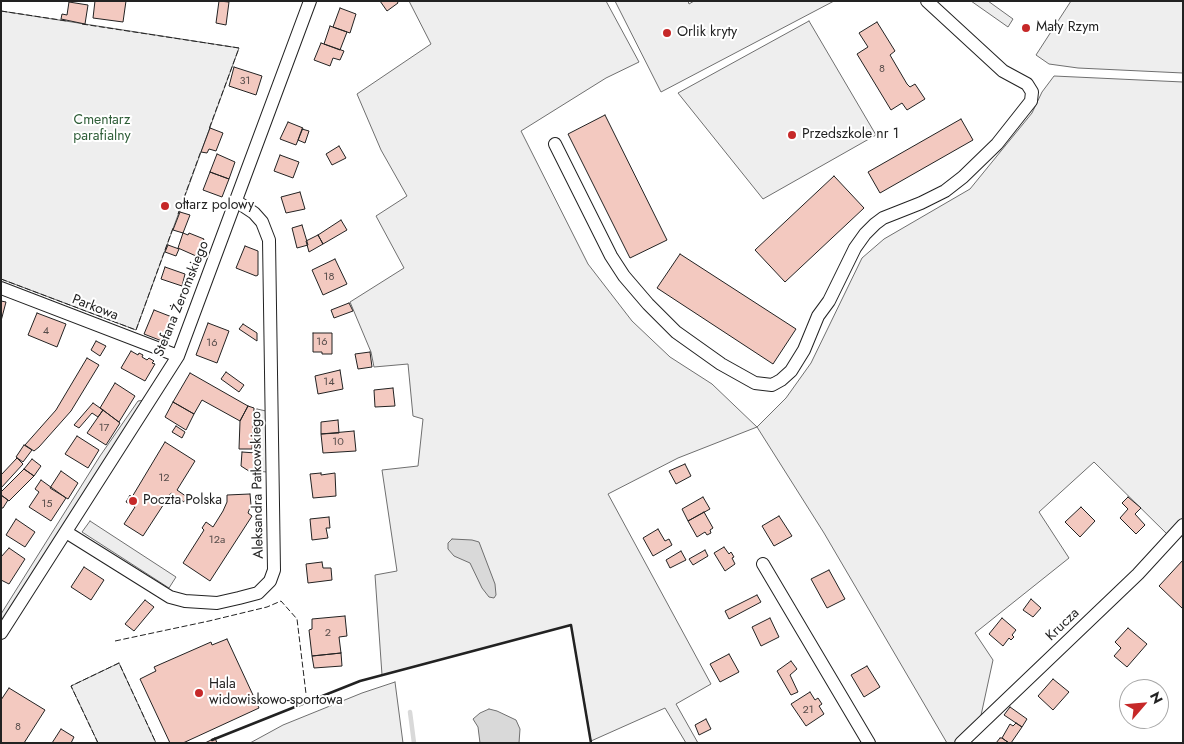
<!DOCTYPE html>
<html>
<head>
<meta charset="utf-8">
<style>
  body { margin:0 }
  #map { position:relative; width:1184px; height:744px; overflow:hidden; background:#fff; font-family:Jost,sans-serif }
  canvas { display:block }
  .frame { position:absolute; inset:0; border:2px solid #222; pointer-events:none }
  .north { position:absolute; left:1119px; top:679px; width:50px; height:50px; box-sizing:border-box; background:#fff; border:1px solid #a7a7a7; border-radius:50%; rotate:63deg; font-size:14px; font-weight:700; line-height:20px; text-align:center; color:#222 }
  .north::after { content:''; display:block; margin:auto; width:18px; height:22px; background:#c62828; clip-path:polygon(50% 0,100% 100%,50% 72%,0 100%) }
</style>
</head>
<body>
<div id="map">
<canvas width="1184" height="744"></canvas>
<div class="frame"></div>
<div class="north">N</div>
</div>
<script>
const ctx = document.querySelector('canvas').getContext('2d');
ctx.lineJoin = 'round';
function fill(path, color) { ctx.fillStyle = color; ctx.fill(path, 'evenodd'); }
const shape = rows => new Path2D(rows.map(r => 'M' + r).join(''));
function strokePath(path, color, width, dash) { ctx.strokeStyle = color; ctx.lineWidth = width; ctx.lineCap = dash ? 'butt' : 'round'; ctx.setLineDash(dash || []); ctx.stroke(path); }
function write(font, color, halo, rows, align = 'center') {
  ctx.font = font + ' Jost,sans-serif'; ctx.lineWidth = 4; ctx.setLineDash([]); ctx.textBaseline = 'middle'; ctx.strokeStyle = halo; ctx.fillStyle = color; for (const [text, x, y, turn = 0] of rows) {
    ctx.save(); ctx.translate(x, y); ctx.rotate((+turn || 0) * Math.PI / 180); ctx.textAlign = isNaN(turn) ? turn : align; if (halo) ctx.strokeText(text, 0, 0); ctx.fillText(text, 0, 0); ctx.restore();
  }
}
const green = shape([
  [409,1,606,1,639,62,606,78,521,131,588,264,632,321,670,357,712,384,757,427,786,398,811,363,862,258,884,239,970,189,1032,113,1042,92,1054,76,1183,82,1183,520,1169,536,1094,462,1039,512,1069,558,975,633,993,660,980,720,956,743,947,743,824,533,757,427,678,458,608,494,711,684,676,704,698,743,686,743,665,708,591,741,571,625,382,675,375,575,397,571,382,470,418,466,423,419,413,416,408,364,374,367,371,352,350,302,404,268,376,216,407,196,381,150,357,94,431,44,409,1],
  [615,1,688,1,689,4,694,1,834,1,661,92,615,1],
  [1071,1,1183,1,1183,73,1078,68,1049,64,1036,55,1071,1],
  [1,11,239,48,136,330,1,279,1,11],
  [809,21,876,135,763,199,678,93,809,21],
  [119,663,156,743,98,743,71,686,119,663],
  [395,682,403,743,250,743,283,725,362,693,395,682]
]);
fill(green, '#eee');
strokePath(green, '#6f6f6f', 1);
const parking = shape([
  [971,1,988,1,1013,19,1008,27,971,1],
  [145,400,1,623,1,614,100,456,138,401,145,400],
  [257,409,266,411,267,472,256,471,257,409],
  [90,521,176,577,169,588,82,532,90,521]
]);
fill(parking, '#ededed');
strokePath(parking, '#6f6f6f', 1);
const water = shape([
  [452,539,472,540,479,542,495,584,496,595,494,598,489,597,482,588,470,563,454,556,448,549,448,543,452,539],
  [489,709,497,711,516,720,520,729,519,743,480,743,478,727,473,719,480,713,489,709]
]);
fill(water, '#d9d9d9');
strokePath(water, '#6f6f6f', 1);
strokePath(shape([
  [410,712,414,743]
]), '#d9d9d9', 4.5);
const building = shape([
  [95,1,126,1,123,22,93,18,95,1],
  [219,1,229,2,226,25,216,23,219,1],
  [380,1,397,1,398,3,387,11,380,1],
  [69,2,88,5,85,24,61,19,62,14,67,15,69,2],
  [340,8,356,14,350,33,333,27,340,8],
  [877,22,895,51,890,55,907,84,910,87,915,84,925,99,907,110,902,103,891,110,857,54,868,47,859,33,877,22],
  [330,26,347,32,340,50,324,44,330,26],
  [321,43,344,51,340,60,333,58,330,66,314,60,321,43],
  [234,67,262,76,256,95,229,86,234,67],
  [605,115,667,240,630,258,568,134,605,115],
  [961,119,973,140,880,193,868,172,961,119],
  [288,122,303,128,296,145,280,139,288,122],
  [210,128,223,133,216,151,209,149,207,153,201,152,210,128],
  [302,129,309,131,305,143,298,140,302,129],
  [339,146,346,158,332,165,326,154,339,146],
  [217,154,235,162,229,179,210,172,217,154],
  [280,155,299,162,293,178,274,171,280,155],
  [210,172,229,179,222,197,203,190,210,172],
  [834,176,864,208,785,282,755,250,834,176],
  [300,192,305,209,286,213,281,197,300,192],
  [180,212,190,215,183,233,173,230,180,212],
  [341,220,347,230,323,244,318,235,341,220],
  [302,225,308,245,297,248,292,228,302,225],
  [183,233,188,235,189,233,204,239,196,256,178,248,183,233],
  [318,235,323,244,309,252,306,241,318,235],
  [168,245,179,249,176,256,165,252,168,245],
  [245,246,258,251,258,275,256,276,236,268,245,246],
  [680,254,796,329,773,364,657,288,680,254],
  [335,259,347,284,323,295,312,270,335,259],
  [165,267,185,274,182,286,161,279,165,267],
  [1,301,6,302,1,321,1,301],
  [349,303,353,311,334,318,331,310,349,303],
  [154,310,177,319,167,343,144,334,154,310],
  [37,313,66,324,57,347,28,335,37,313],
  [208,323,229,331,217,363,196,355,208,323],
  [243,324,257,333,257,341,239,329,243,324],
  [313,333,332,333,332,354,322,354,322,352,313,352,313,333],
  [96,341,106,346,100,356,91,350,96,341],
  [131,351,138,355,139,353,143,355,142,357,147,360,149,358,154,361,152,363,155,364,145,381,121,368,131,351],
  [370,352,372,367,358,369,355,354,370,352],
  [87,358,99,365,71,411,39,447,34,451,25,445,56,410,87,358],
  [340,370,343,389,318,394,315,376,340,370],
  [226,372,244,385,239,392,221,379,226,372],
  [190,373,248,406,240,421,202,400,194,414,173,402,190,373],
  [115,383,135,396,119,422,100,408,115,383],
  [393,388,395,406,375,407,374,390,393,388],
  [173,402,194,414,186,430,165,417,173,402],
  [93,403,103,410,98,417,92,413,79,428,74,425,93,403],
  [248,406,254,408,252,449,239,449,240,421,248,406],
  [103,410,120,423,106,445,87,433,103,410],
  [338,420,339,433,321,434,321,422,338,420],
  [176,426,185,432,182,438,172,432,176,426],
  [354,431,356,451,323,453,321,434,354,431],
  [77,436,99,450,88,468,65,454,77,436],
  [165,442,195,461,177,490,187,497,184,502,171,493,143,536,124,524,135,507,126,502,130,495,132,497,165,442],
  [24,445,32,450,23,462,16,457,24,445],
  [242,452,256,453,255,473,252,473,241,466,242,452],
  [17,458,23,464,1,488,1,475,17,458],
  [32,459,41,466,34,476,24,469,32,459],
  [685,464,691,476,676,484,669,471,685,464],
  [24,469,34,476,9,501,1,495,1,492,24,469],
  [61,471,78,483,68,499,50,488,61,471],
  [321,473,321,475,335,473,336,496,313,498,310,474,321,473],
  [41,480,66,498,51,521,29,507,39,492,35,489,41,480],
  [250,494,251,505,248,513,252,516,210,581,183,563,204,530,202,528,206,522,213,527,223,511,227,502,227,495,250,494],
  [1,495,8,500,3,508,1,508,1,495],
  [703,497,710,509,688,521,682,509,703,497],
  [1128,497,1141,508,1135,514,1145,525,1136,534,1120,518,1128,509,1122,503,1128,497],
  [1081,507,1095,521,1080,537,1065,522,1081,507],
  [704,512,713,528,710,530,711,533,707,535,705,532,697,537,688,521,704,512],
  [779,516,792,536,774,546,762,526,779,516],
  [329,517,330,528,326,528,328,538,312,540,310,519,329,517],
  [16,519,35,532,25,547,6,535,16,519],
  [658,529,665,541,669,539,672,545,653,556,643,538,658,529],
  [724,547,729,554,731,552,734,557,732,558,735,564,725,571,714,553,724,547],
  [9,548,25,559,9,584,1,580,1,557,9,548],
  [705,550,708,556,693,565,689,559,705,550],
  [681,551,686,560,670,568,666,560,681,551],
  [1183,560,1183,609,1159,586,1183,560],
  [322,562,323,568,331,568,332,580,308,583,306,564,322,562],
  [84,567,104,580,91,600,71,587,84,567],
  [829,570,845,599,827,608,811,579,829,570],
  [757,595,761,602,729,619,725,611,757,595],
  [1031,599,1041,608,1033,617,1023,610,1031,599],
  [145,600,154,607,134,631,125,624,145,600],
  [345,616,347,636,339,637,341,653,312,656,309,630,312,629,312,619,345,616],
  [770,618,779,637,761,646,752,627,770,618],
  [1002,618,1016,630,1012,635,1014,637,1011,640,1009,638,1003,646,989,634,1002,618],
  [1128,628,1147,644,1127,667,1114,656,1121,648,1115,642,1128,628],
  [227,639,259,708,183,743,170,743,140,679,156,671,154,667,211,642,212,645,227,639],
  [341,653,342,666,314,668,312,656,341,653],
  [729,654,739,672,720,682,710,664,729,654],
  [791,661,797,669,790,675,798,692,791,695,777,671,791,661],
  [867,666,880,687,864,697,851,675,867,666],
  [1053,679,1069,692,1053,710,1038,696,1053,679],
  [9,688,45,710,24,743,1,743,1,700,9,688],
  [810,692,815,700,818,698,822,704,819,706,824,714,806,726,791,704,810,692],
  [1010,707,1027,719,1022,727,1004,715,1010,707],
  [706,719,711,729,699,735,695,725,706,719],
  [1016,723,1022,727,1011,743,1009,743,1002,738,1010,724,1013,726,1016,723],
  [61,729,74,737,71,743,52,743,61,729],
  [215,738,217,743,205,743,215,738],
  [1000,738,1002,738,1009,743,996,743,1000,738]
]);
fill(building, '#f3c9c0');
strokePath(building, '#222', 1);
const minor = shape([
  [555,144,611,256,624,276,648,304,676,332,721,364,755,383,772,385,781,380,791,371,804,350,818,316,829,301,855,248,865,234,875,224,883,218,921,203,945,191,963,177,997,144,1031,101,1032,92,1027,84,1003,71,927,1],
  [1,288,178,356],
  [66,532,170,597,185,601,217,603,239,598,258,593,270,581,274,570,269,240,262,222,254,213,236,201],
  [763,564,869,743],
  [1,633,178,356,310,1],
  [961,743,1138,574,1183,525]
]);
strokePath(minor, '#222', 14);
strokePath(minor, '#fff', 12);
strokePath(shape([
  [1,11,67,21],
  [82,24,239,48,209,129],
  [178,214,201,151],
  [1,279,136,330,173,228],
  [115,641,209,621,267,607,281,601,297,619,307,702],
  [98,743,71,686,119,663,156,743]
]), '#222', 1, [6, 2.5]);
strokePath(shape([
  [212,740,360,681,571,625,591,743]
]), '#222', 2.5);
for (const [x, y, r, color] of [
  [1026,28,5,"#c62828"],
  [667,33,5,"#c62828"],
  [792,135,5,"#c62828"],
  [165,206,5,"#c62828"],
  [133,501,5,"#c62828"],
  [199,693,5,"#c62828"]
]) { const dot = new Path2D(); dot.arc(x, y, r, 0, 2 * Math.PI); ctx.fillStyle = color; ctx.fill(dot); strokePath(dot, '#fff', 2); }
write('11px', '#564c4a', null, [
  ["8",882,69],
  ["31",245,81],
  ["18",329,277],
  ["4",46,331],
  ["16",322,342],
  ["16",212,343],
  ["14",329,382],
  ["17",104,428],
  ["10",338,442],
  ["12",164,478],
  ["15",47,504],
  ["12a",217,540],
  ["2",328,633],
  ["21",808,710],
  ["8",18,727]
]);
write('14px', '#222', '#fff', [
  ["Mały Rzym",1036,28],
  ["Orlik kryty",677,33],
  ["Przedszkole nr 1",802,135],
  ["ołtarz polowy",175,206],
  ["Poczta Polska",143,501],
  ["Hala",209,685],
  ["widowiskowo-sportowa",209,701]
], 'left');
write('14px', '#2f5e38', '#fff', [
  ["Cmentarz",102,121],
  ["parafialny",102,137]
]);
write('14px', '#222', '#fff', [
  ["Stefana Żeromskiego",182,299,-68],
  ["Parkowa",95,308,21],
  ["Aleksandra Patkowskiego",258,485,-91],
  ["Krucza",1063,625,-44]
]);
</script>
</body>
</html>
